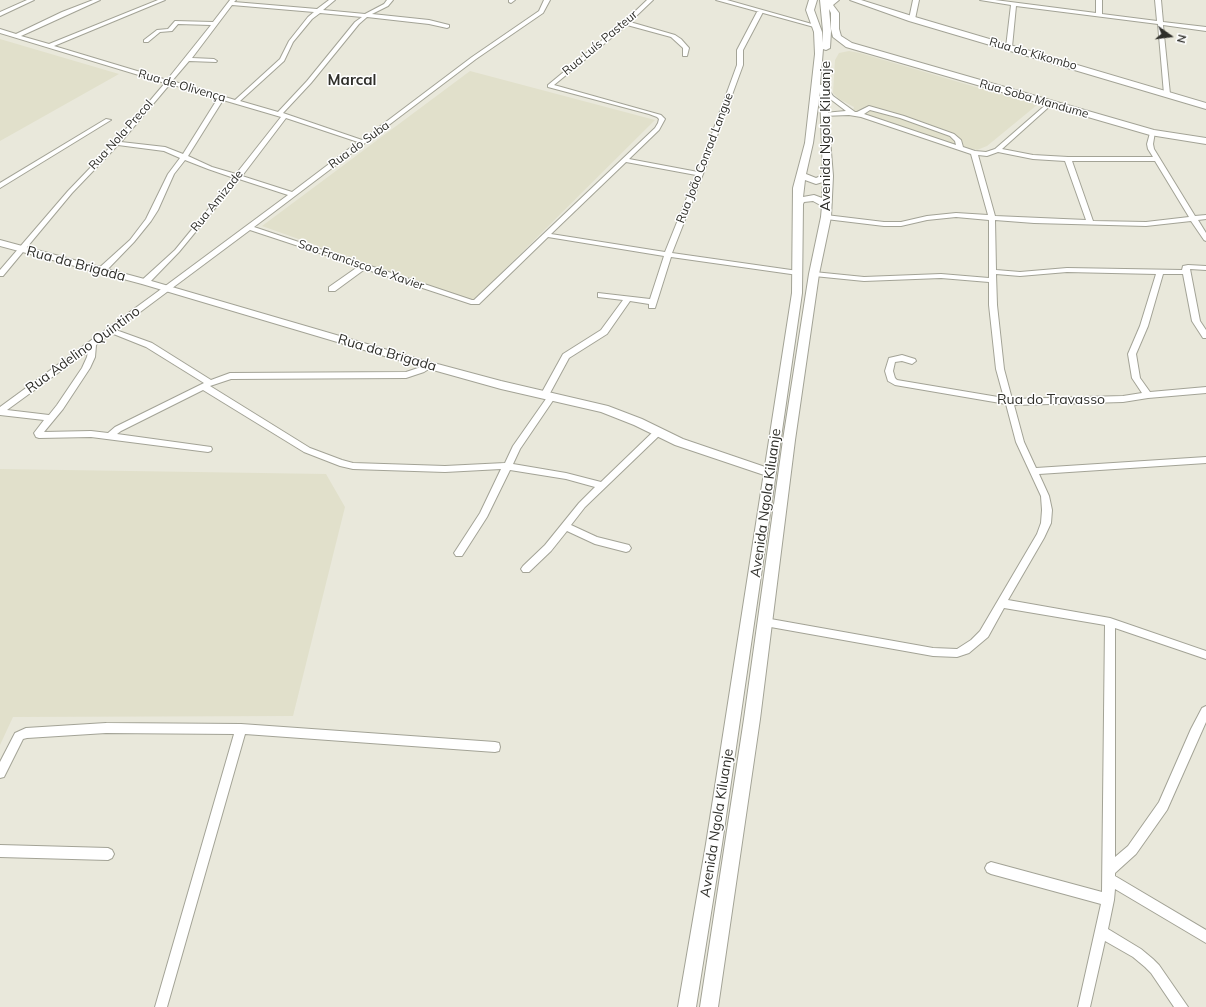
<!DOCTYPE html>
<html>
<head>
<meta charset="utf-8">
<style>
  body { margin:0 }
  #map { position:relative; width:1206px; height:1007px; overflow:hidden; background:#e9e8db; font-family:Mulish,sans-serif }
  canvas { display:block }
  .north { position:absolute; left:1150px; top:16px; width:40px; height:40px; -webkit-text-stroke:3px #fff; paint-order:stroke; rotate:104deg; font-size:11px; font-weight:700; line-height:16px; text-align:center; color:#2f2f2a }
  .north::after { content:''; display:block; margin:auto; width:14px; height:18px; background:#2f2f2a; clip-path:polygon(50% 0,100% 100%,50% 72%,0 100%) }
</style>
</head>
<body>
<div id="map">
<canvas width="1206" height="1007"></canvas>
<div class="north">N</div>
</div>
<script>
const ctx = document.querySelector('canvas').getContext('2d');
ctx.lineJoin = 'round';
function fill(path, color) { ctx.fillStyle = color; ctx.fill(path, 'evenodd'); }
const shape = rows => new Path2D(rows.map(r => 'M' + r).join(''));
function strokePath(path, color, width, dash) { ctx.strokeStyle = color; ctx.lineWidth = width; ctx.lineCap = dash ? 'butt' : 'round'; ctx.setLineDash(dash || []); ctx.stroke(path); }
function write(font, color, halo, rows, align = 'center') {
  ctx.font = font + ' Mulish,sans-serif'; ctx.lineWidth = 3; ctx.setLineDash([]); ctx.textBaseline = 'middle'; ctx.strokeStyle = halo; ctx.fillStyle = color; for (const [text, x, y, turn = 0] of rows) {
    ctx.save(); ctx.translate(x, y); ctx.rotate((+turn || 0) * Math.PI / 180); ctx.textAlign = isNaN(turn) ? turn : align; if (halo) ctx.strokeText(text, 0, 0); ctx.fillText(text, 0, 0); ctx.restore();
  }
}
fill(shape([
  [0,39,119,74,0,141],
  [849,51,860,53,1037,105,987,146,977,150,963,147,853,111,854,107,839,99,833,93,835,60,839,53],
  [470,71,655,120,473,301,262,226],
  [0,469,326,474,345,507,293,716,13,717,0,745]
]), '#e1e0cb');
const minor = shape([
  [27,0,34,0,0,16,0,12,27,0],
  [93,0,100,0,21,36,49,44,158,0,165,0,54,46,167,80,211,25,178,24,172,31,160,32,148,42,144,42,144,40,157,30,168,29,175,21,213,22,230,0,236,0,234,2,317,9,329,0,335,0,323,10,365,14,384,4,387,0,393,0,388,6,372,14,429,20,449,25,449,27,447,28,429,24,367,17,359,24,311,83,283,113,362,140,472,57,539,11,544,0,550,0,543,13,476,59,254,227,472,300,474,300,655,128,658,123,659,119,657,117,649,114,548,87,548,85,624,22,647,0,653,0,630,22,675,35,681,39,689,48,687,56,683,56,683,48,671,37,627,25,554,85,661,115,665,119,659,130,629,159,698,172,737,65,737,50,757,12,762,11,763,12,743,50,743,65,703,174,672,253,798,271,802,273,798,275,671,257,655,308,649,308,649,304,630,301,607,334,569,358,549,395,552,393,556,396,520,449,513,464,566,473,601,482,656,429,662,429,663,431,662,433,585,507,571,525,597,537,629,545,631,548,629,551,626,552,595,544,567,531,551,551,529,572,523,572,521,569,523,566,545,545,579,503,595,487,566,479,510,470,487,517,462,556,456,556,454,553,456,550,480,513,501,469,445,472,353,469,340,466,304,452,203,390,121,431,117,434,211,447,212,449,211,451,208,452,91,437,39,438,36,437,34,433,44,420,0,415,0,407,164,287,288,195,239,179,179,252,148,284,142,284,142,280,175,250,234,178,208,169,185,160,174,174,158,210,151,221,134,242,105,272,99,272,99,268,130,240,146,219,168,174,180,158,164,151,118,145,72,193,3,276,0,276,0,270,68,191,115,142,165,83,0,33,0,29,16,34,62,12,93,0],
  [232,5,314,12,308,17,289,41,280,59,235,100,172,81,189,61,216,62,217,61,214,59,192,58,232,5],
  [320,13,362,17,355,22,307,81,278,112,240,101,284,61,293,42,312,19,320,13],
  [170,84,218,98,183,154,165,147,121,142,170,84],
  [223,100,281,117,236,174,212,167,188,156,223,100],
  [286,118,358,142,292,192,242,176,286,118],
  [626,162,696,175,665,252,551,234,626,162],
  [250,230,359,266,329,287,329,291,335,291,365,269,471,304,479,304,548,237,664,256,650,299,598,293,598,297,623,300,601,330,563,354,541,394,542,396,548,396,513,446,505,463,445,466,353,463,342,460,310,448,210,386,231,379,406,378,424,372,432,367,433,365,432,363,426,363,418,368,406,372,230,373,211,380,152,343,116,330,250,230],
  [111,333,146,347,204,383,115,427,108,433,91,431,44,432,63,409,90,368,95,357,96,345,111,333],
  [88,351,87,357,82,368,57,405,49,415,7,410,88,351],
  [509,0,515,0,511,3,509,2,509,0],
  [913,0,919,0,915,19,912,21,909,19,913,0],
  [980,0,995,0,1096,13,1096,0,1102,0,1102,14,1157,21,1155,0,1161,0,1163,22,1206,27,1206,31,1163,25,1170,94,1167,96,1164,94,1158,24,1016,6,1012,47,1009,49,1006,47,1011,5,980,0],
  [822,86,826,86,833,96,855,112,857,112,869,106,904,116,954,134,961,140,963,147,975,151,986,152,995,149,1049,102,1052,104,1051,105,1002,149,1033,155,1068,157,1153,157,1148,149,1147,144,1150,133,1155,132,1153,144,1154,149,1195,216,1206,215,1206,219,1198,220,1206,233,1206,241,1204,240,1191,221,1146,226,1034,223,995,220,996,270,1020,272,1067,268,1182,270,1183,266,1188,265,1206,266,1206,270,1190,269,1200,321,1206,330,1206,338,1203,338,1192,321,1183,274,1163,274,1148,326,1136,354,1140,378,1150,392,1206,387,1206,393,1148,398,1123,402,1014,405,1024,442,1036,468,1206,457,1206,463,1039,474,1049,496,1052,510,1051,523,1044,538,1008,600,1110,618,1206,651,1206,659,1115,628,1115,857,1128,846,1159,802,1191,729,1202,708,1206,706,1206,722,1167,810,1136,854,1115,873,1115,876,1206,930,1206,943,1115,889,1114,900,1108,929,1141,949,1153,959,1159,965,1188,1007,1174,1007,1151,973,1145,967,1133,957,1105,941,1090,1007,1078,1007,1101,904,991,874,987,872,985,868,987,864,991,862,1102,892,1105,625,1004,608,988,637,969,653,957,657,933,656,765,626,761,625,760,622,761,619,765,618,933,648,957,649,971,640,980,631,1037,534,1041,523,1042,510,1041,496,1016,442,1006,404,895,385,888,381,885,371,889,358,902,355,915,359,916,361,912,364,902,361,895,362,893,371,895,378,897,380,1004,398,996,369,989,305,989,282,941,278,864,281,814,276,810,274,814,272,864,277,941,274,989,278,989,220,956,217,927,220,901,226,884,226,826,219,823,217,826,215,884,222,901,222,927,216,956,213,988,215,971,154,861,117,849,115,822,116,822,114,824,113,846,111,829,98,821,87,822,86],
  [870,110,900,118,950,136,955,141,956,145,864,114,870,110],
  [998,152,1033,159,1065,161,1086,220,995,216,978,155,987,156,998,152],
  [1072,161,1155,161,1189,217,1146,222,1093,221,1072,161],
  [1067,272,1156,274,1140,326,1128,354,1132,378,1142,393,1123,396,1012,399,1004,369,997,305,996,274,1020,276,1067,272],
  [106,119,111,120,0,188,0,183,106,119],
  [106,723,241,724,495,742,499,743,500,747,499,751,495,752,245,734,167,1007,155,1007,234,734,106,733,27,738,23,739,4,777,0,778,0,762,15,733,26,728,106,723],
  [0,845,108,848,112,850,114,854,112,858,108,860,0,857,0,845]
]);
const tertiary = shape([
  [716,0,727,0,819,26,814,27,716,0],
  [0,240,148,280,415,358,501,381,608,406,642,419,683,439,774,470,776,473,774,476,770,477,675,445,634,425,601,412,501,389,408,363,142,284,0,246,0,240]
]);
const secondary = shape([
  [809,0,817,0,814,10,822,32,822,43,823,31,820,0,839,0,833,5,839,13,839,29,841,36,852,43,1154,130,1206,138,1206,144,1150,135,846,47,833,37,831,29,831,13,829,9,831,31,830,48,826,50,823,49,820,85,824,84,828,86,828,115,833,176,831,217,819,274,795,440,760,719,718,1007,700,1007,744,719,783,440,809,274,821,217,822,206,813,201,804,202,803,204,802,293,722,844,696,1007,678,1007,706,844,792,293,793,188,805,143,815,54,814,32,806,10,809,0],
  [820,92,823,175,816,178,806,174,813,143,820,92],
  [805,180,816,184,823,182,822,198,814,195,803,197,805,180],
  [850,0,861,0,915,17,1206,103,1206,109,909,21,850,0]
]);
strokePath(minor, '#a3a396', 2);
strokePath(tertiary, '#a3a396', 2);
strokePath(secondary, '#a3a396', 2);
fill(minor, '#fff');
fill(tertiary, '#fff');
fill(secondary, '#fff');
write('12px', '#2f2f2a', '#fff', [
  ["Rua Luís Pasteur",600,43,-40],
  ["Rua do Kikombo",1033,54,16],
  ["Rua de Olivença",182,86,16],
  ["Rua Soba Mandume",1034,99,16],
  ["Rua Nola Precol",121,135,-48],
  ["Rua do Suba",359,145,-36],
  ["Rua João Conrad Langue",705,158,-69],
  ["Rua Amizade",217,201,-51],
  ["Sao Francisco de Xavier",361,265,19]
]);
write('14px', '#2f2f2a', '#fff', [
  ["Avenida Ngola Kiluanje",826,136,-90],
  ["Rua da Brigada",76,264,15],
  ["Rua Adelino Quintino",83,350,-36],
  ["Rua da Brigada",387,353,16],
  ["Rua do Travasso",1051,400],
  ["Avenida Ngola Kiluanje",766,503,-82],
  ["Avenida Ngola Kiluanje",717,823,-81]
]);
write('bold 15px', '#2f2f2a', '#fff', [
  ["Marcal",352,80]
]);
</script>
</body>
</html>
